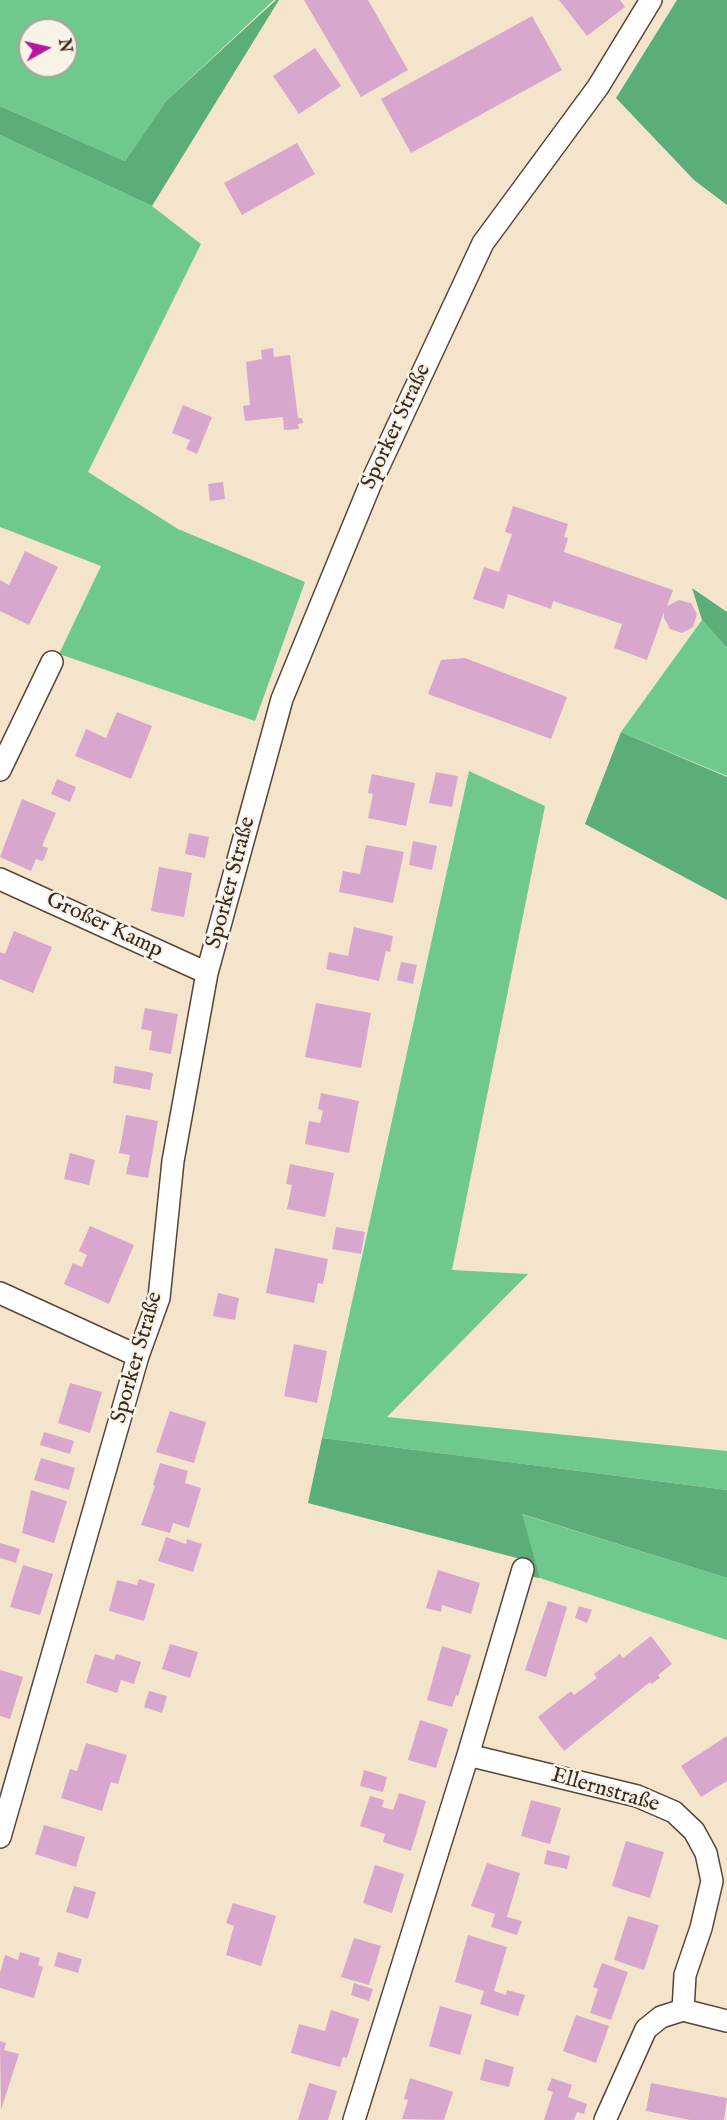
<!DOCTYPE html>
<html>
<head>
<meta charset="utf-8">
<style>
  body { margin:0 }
  #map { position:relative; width:727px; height:2120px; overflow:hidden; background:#f5e4cc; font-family:"IM FELL English",serif }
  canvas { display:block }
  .north { position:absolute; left:18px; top:18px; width:60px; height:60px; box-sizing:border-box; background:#f7f3e8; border:2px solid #aca397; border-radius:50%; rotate:82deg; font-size:16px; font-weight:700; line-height:24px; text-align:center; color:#3b2a1e }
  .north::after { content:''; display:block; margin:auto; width:21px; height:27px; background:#b5179e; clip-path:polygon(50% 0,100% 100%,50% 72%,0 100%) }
</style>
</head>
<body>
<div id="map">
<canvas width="727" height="2120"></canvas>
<div class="north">N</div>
</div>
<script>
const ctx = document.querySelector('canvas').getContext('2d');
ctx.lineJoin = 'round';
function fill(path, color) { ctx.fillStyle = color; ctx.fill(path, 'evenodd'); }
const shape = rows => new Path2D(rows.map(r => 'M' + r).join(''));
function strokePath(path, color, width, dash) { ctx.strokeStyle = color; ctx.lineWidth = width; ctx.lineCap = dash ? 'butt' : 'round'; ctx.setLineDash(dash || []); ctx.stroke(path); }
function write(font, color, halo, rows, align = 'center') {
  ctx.font = font + ' "IM FELL English",serif'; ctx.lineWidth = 5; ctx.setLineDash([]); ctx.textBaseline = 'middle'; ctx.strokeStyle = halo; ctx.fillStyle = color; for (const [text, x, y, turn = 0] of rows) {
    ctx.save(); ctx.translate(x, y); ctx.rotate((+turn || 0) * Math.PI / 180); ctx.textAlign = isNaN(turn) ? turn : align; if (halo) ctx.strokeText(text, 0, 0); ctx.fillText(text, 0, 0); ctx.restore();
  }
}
fill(shape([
  [0,0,274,0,166,101,125,161,0,106],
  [30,30,66,30,66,66,30,66],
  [0,135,152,206,201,244,88,472,178,529,305,582,255,721,59,654,101,566,0,527],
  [702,620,727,648,727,776,621,732],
  [469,771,545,806,452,1270,528,1274,387,1417,727,1451,727,1490,322,1438],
  [521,1514,727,1578,727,1640,540,1578]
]), '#6fc98f');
fill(shape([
  [276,0,279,0,152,206,0,135,0,106,125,161,166,101],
  [677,0,727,0,727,205,694,180,616,98],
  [692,588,727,612,727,648,702,620],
  [621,732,727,777,727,900,585,824],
  [322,1438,727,1490,727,1578,522,1514,540,1578,533,1577,532,1562,308,1503]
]), '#5bad7a');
fill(shape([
  [304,0,368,0,408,70,361,97],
  [559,0,620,0,625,7,587,36],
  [532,16,562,70,411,153,381,99],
  [315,48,341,86,299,114,273,76],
  [297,143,315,174,242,215,224,183],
  [273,348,274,357,290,355,298,418,302,418,303,423,298,424,299,429,284,430,283,417,245,421,243,406,250,405,246,362,262,359,261,350],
  [183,405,212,417,197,454,186,449,190,440,172,433],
  [223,482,225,499,210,501,208,484],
  [513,506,568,524,564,537,568,538,564,552,673,590,667,606,679,600,691,603,697,614,693,627,682,633,670,629,664,618,664,612,647,660,614,648,622,624,553,601,551,609,508,594,504,609,473,599,484,567,499,572,512,534,505,532],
  [25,551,58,567,29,625,0,611,0,580,9,585],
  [465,658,567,697,551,739,428,694,441,660],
  [117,712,152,726,131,779,75,756,86,729,106,738],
  [436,772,458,776,452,807,429,803],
  [372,774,415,783,406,826,368,818,373,794,368,793],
  [57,779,76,787,70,802,51,794],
  [22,799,56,813,42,846,48,848,44,859,42,861,36,859,31,871,0,857],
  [189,833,209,837,205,858,185,854],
  [413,841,437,846,432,870,409,865],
  [366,845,404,852,393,903,339,892,343,871,360,874],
  [159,867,192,873,184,917,151,911],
  [354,927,393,936,390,952,386,951,379,981,326,969,329,952,348,956],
  [14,931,52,947,33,993,0,979,0,952,5,954],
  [401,962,417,965,413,984,397,980],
  [316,1003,371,1013,361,1068,305,1057],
  [145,1008,178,1014,171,1054,149,1050,152,1031,141,1029],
  [115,1066,153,1073,150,1090,113,1083],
  [321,1093,359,1101,349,1153,305,1144,309,1121,320,1123,323,1111,318,1109],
  [126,1115,158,1121,148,1178,126,1174,130,1155,119,1153],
  [70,1153,95,1160,89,1185,64,1179],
  [290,1164,334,1173,325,1217,287,1209,292,1185,286,1184],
  [90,1226,134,1245,109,1304,64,1284,73,1263,82,1267,87,1255,79,1251],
  [336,1227,365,1232,361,1254,332,1249],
  [275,1248,328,1259,323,1284,318,1283,314,1303,266,1293],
  [218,1293,239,1298,235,1320,213,1316],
  [294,1344,327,1351,317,1403,284,1396],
  [70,1383,102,1392,90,1433,58,1423],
  [170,1411,206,1422,194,1463,156,1452],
  [44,1432,74,1441,70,1454,40,1445],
  [41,1458,75,1468,69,1490,34,1480],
  [160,1463,188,1471,185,1483,201,1488,189,1528,173,1523,170,1533,141,1525,155,1486,153,1485],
  [31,1490,67,1501,54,1543,22,1533],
  [166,1537,186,1544,187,1539,202,1544,193,1572,158,1561],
  [0,1543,20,1549,16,1563,0,1558],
  [23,1565,53,1574,40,1615,10,1607],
  [438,1570,480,1583,471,1614,442,1605,441,1612,426,1608],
  [139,1579,155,1584,144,1621,109,1611,117,1580,137,1585],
  [548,1601,567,1607,546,1677,525,1670],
  [579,1606,592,1610,587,1623,575,1618],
  [651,1636,672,1664,658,1675,660,1678,651,1684,650,1682,564,1751,538,1717,571,1691,574,1695,597,1678,594,1674,620,1654,623,1658],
  [170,1644,198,1652,190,1678,162,1669],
  [442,1646,471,1655,458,1696,456,1695,452,1707,427,1700],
  [95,1654,114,1660,116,1654,141,1662,134,1684,121,1680,117,1693,86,1683],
  [0,1670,23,1677,10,1719,0,1716],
  [149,1691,167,1696,162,1713,144,1707],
  [420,1720,448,1729,436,1768,408,1760],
  [727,1736,727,1781,701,1797,681,1766],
  [86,1743,127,1755,118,1784,111,1782,102,1811,61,1798,70,1769,77,1771],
  [364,1770,387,1777,383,1792,360,1786],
  [399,1793,426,1801,411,1851,383,1842,385,1834,360,1826,370,1796,384,1800,382,1807,393,1810],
  [531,1800,561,1808,550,1844,521,1836],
  [44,1825,85,1837,76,1867,35,1854],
  [626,1841,664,1852,650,1898,612,1886],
  [547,1850,570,1856,567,1869,544,1864],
  [487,1863,520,1873,507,1917,522,1921,517,1935,491,1927,495,1914,471,1906],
  [375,1865,404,1874,392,1913,363,1903],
  [74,1886,96,1892,88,1919,66,1912],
  [233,1903,276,1916,261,1966,226,1955,234,1926,226,1923],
  [628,1916,659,1925,644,1970,614,1960],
  [468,1935,507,1947,494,1991,506,1995,507,1990,525,1995,518,2016,480,2004,484,1991,455,1982],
  [354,1938,381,1946,369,1985,341,1977],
  [20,1952,40,1958,38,1965,43,1967,34,1998,0,1988,0,1973,5,1955,18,1960],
  [58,1952,82,1959,78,1973,54,1966],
  [602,1963,628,1972,611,2020,590,2013,598,1989,593,1987],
  [354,1983,373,1989,369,2001,351,1995],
  [440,2006,472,2015,460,2055,429,2046],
  [331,2010,359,2019,347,2058,343,2057,340,2067,291,2053,299,2024,325,2031],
  [576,2015,609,2026,596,2063,563,2051],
  [0,2041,6,2043,4,2050,19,2054,1,2110],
  [485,2059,514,2067,509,2087,480,2080],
  [410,2078,453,2092,444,2120,402,2119,408,2100,404,2099],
  [552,2078,572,2085,568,2097,587,2104,584,2114,577,2112,574,2120,544,2120,553,2092,547,2090],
  [309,2083,337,2091,328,2120,298,2120],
  [651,2083,727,2098,724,2120,690,2120,646,2111]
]), '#d8a7cd');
const street = shape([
  [0,770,52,662],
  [0,879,207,973],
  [0,1293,138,1356],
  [468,1755,637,1796,674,1812,694,1831,706,1853,712,1881,701,1928,685,1975,683,2010],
  [0,1837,138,1356,159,1298,173,1161,207,973,282,699,370,485,483,243,598,87,651,0],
  [354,2120,468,1755,523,1569],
  [605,2120,646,2029,661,2017,683,2010,727,2021]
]);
strokePath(street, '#574638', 24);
strokePath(street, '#fff', 21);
write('22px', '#3b2a1e', '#f7f3e8', [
  ["Sporker Straße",397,427,-65],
  ["Sporker Straße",232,883,-75],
  ["Großer Kamp",104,926,25],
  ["Sporker Straße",138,1358,-74],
  ["Ellernstraße",605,1791,16]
]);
</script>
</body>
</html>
